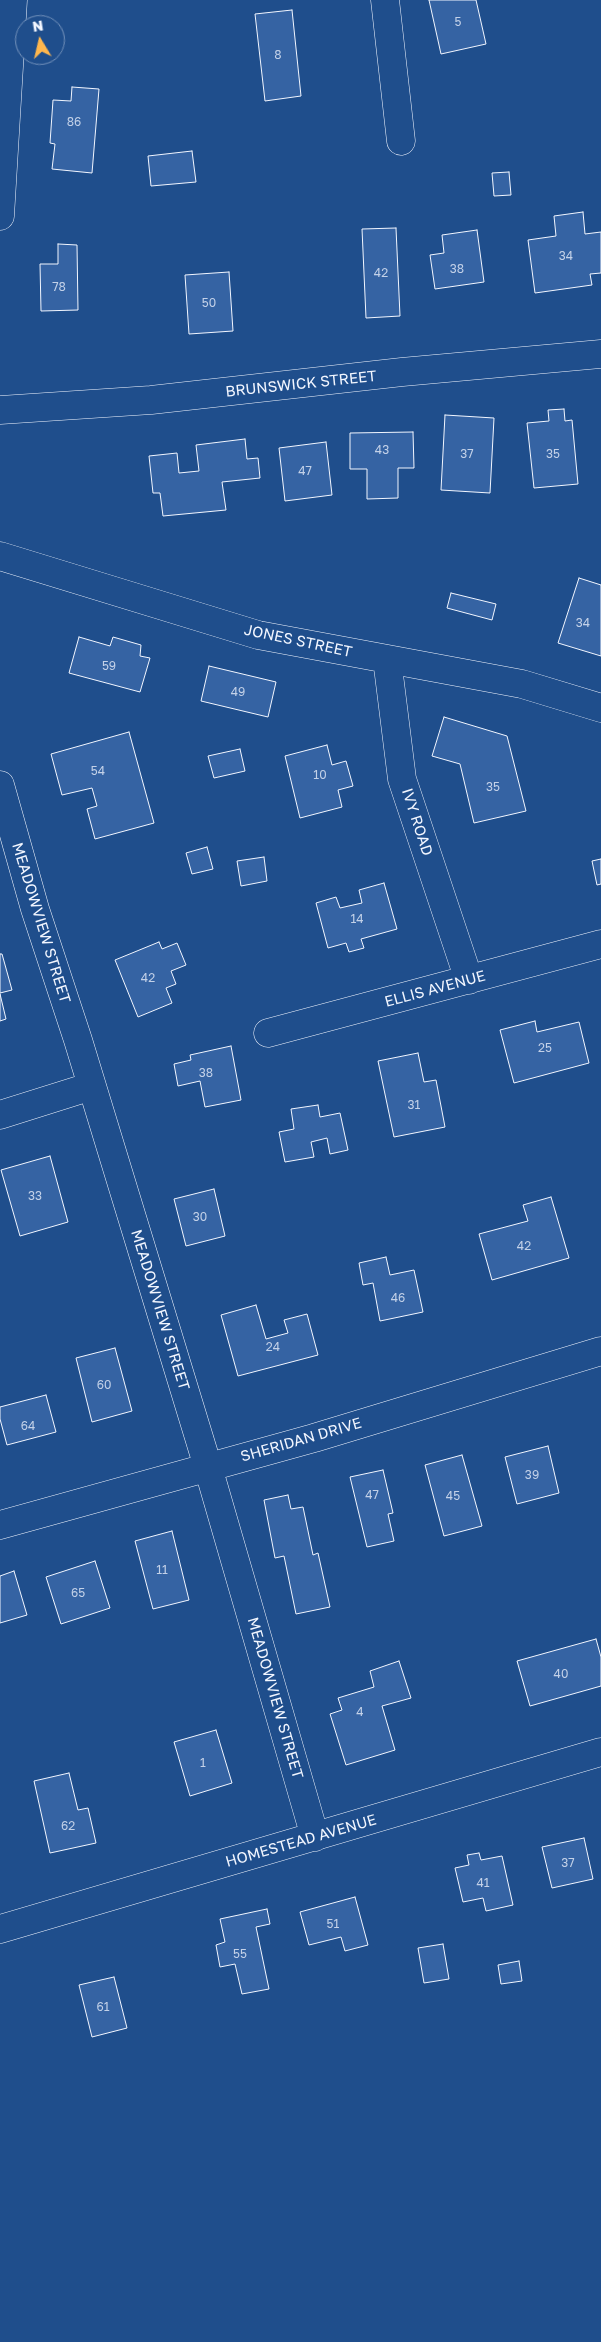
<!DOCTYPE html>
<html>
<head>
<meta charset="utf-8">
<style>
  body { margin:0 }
  #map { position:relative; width:601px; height:2342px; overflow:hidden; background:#1f4e8c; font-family:"Golos Text",sans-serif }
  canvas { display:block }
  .north { position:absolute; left:15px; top:15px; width:50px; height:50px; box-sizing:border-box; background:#1f4e8c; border:1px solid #7391ba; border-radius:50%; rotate:351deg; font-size:14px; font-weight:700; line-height:20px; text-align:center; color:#f2f6ff }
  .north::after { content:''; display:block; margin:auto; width:18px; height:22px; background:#ffb74d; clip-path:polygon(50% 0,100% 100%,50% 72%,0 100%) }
</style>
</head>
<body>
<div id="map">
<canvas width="601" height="2342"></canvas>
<div class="north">N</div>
</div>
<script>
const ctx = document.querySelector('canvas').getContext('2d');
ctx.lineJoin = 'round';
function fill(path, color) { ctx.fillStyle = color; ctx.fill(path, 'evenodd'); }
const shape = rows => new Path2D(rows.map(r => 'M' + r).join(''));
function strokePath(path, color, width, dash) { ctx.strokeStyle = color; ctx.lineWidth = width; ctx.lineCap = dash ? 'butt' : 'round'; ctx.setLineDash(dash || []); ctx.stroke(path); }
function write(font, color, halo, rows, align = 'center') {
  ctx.font = font + ' "Golos Text",sans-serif'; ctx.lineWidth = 4; ctx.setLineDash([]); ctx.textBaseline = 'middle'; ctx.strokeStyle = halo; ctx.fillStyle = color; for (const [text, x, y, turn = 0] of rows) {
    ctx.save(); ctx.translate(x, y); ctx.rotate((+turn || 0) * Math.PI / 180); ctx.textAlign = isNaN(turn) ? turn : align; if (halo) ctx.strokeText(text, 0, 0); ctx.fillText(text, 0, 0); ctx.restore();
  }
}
const building = shape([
  [429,0,476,0,486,44,441,54,429,0],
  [292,10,301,96,265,101,255,14,292,10],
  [72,87,99,89,92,173,52,169,55,144,50,143,53,100,71,101,72,87],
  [192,151,196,182,151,186,148,156,192,151],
  [509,172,511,195,494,196,492,173,509,172],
  [583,212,585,234,601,232,601,273,590,274,592,285,535,293,528,240,556,236,554,216,583,212],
  [396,228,400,316,366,318,362,229,396,228],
  [477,230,484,282,435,289,430,255,444,253,442,235,477,230],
  [58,244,77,245,78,310,41,311,40,264,58,264,58,244],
  [229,272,233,331,189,334,185,275,229,272],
  [564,409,565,421,572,420,578,484,534,488,527,423,549,421,548,410,564,409],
  [445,415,494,418,490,493,441,490,445,415],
  [413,432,414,468,398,468,398,498,367,499,367,469,350,469,350,433,413,432],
  [245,439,247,459,258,458,260,478,222,482,226,510,163,516,160,493,153,493,149,456,177,453,179,473,199,471,196,445,245,439],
  [326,442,332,495,285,501,279,448,326,442],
  [579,578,601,585,601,656,558,643,579,578],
  [451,593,496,604,492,620,447,608,451,593],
  [79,637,110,646,113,637,141,645,140,656,150,658,140,692,69,673,79,637],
  [209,666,276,682,268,717,201,701,209,666],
  [444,717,507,736,526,811,474,823,460,764,432,756,444,717],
  [129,732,154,823,95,839,87,809,97,806,92,788,62,795,51,754,129,732],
  [327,745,332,765,346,761,353,786,338,790,342,807,300,818,285,756,327,745],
  [240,749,245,771,214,778,208,756,240,749],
  [207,847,213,869,192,874,186,853,207,847],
  [264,857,267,881,241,886,237,861,264,857],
  [601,859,601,884,597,885,592,861,601,859],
  [384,883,397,929,361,939,364,948,349,952,346,943,328,948,316,903,336,897,340,908,362,903,359,890,384,883],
  [159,942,162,949,177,943,186,965,171,971,176,984,166,988,172,1003,138,1017,115,960,159,942],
  [0,954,2,954,12,990,0,993,0,954],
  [0,994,6,1019,0,1021,0,994],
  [535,1021,537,1032,579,1022,589,1063,514,1083,500,1030,535,1021],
  [231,1046,241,1100,205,1107,200,1081,178,1086,174,1064,191,1060,190,1055,231,1046],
  [418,1053,424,1082,436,1080,445,1127,394,1137,378,1061,418,1053],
  [318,1105,320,1117,340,1113,348,1150,330,1154,327,1138,311,1142,314,1157,285,1162,279,1132,294,1129,291,1109,318,1105],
  [50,1156,68,1222,20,1236,1,1170,50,1156],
  [214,1189,225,1236,186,1246,174,1199,214,1189],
  [551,1197,569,1258,492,1280,479,1234,528,1221,523,1205,551,1197],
  [386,1257,390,1275,414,1270,423,1312,380,1321,373,1283,363,1285,359,1263,386,1257],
  [256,1305,266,1339,288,1333,284,1320,307,1314,318,1355,238,1376,221,1315,256,1305],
  [115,1348,132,1411,92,1422,76,1358,115,1348],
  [46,1395,56,1432,7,1445,0,1419,0,1407,46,1395],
  [548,1446,559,1493,517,1504,505,1457,548,1446],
  [462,1455,482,1526,444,1536,425,1465,462,1455],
  [383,1470,393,1513,388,1514,394,1541,367,1547,350,1477,383,1470],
  [288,1495,291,1509,303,1507,313,1555,318,1553,330,1607,296,1614,284,1556,275,1558,264,1500,288,1495],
  [172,1531,189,1600,153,1609,135,1541,172,1531],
  [95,1561,110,1608,61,1624,46,1577,95,1561],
  [14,1571,27,1615,0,1623,0,1576,14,1571],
  [596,1639,601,1657,601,1686,530,1706,517,1661,596,1639],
  [399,1661,411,1698,382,1706,395,1750,346,1765,330,1714,342,1710,338,1698,374,1687,370,1671,399,1661],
  [216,1730,232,1783,190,1796,174,1742,216,1730],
  [69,1773,78,1810,88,1808,96,1843,50,1853,34,1781,69,1773],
  [584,1838,593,1879,552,1888,542,1847,584,1838],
  [479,1853,481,1860,502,1856,513,1905,486,1911,483,1898,463,1902,455,1868,469,1865,467,1855,479,1853],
  [355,1897,368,1945,345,1951,341,1937,309,1945,300,1912,355,1897],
  [267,1909,270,1924,256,1927,269,1989,242,1994,235,1964,220,1967,216,1945,225,1942,220,1919,267,1909],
  [443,1944,449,1979,424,1983,418,1948,443,1944],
  [519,1961,522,1981,501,1984,498,1965,519,1961],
  [114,1977,127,2028,92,2037,79,1985,114,1977]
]);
fill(building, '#3563a3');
strokePath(building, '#f2f6ff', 1);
const minor = shape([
  [385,0,401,141],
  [0,216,13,0],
  [0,410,151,400,402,372,601,354],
  [0,556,258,635,522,684,601,708],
  [387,659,402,779,469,980],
  [0,785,35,909,78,1040,208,1467,315,1837],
  [268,1033,601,944],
  [0,1115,92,1086],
  [0,1525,314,1438,601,1351],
  [0,1929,601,1752]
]);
strokePath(minor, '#f2f6ff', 29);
strokePath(minor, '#1f4e8c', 28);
write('12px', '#c3d1e8', null, [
  ["5",458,22],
  ["8",278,55],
  ["86",74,122],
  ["34",566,256],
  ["38",457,269],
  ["42",381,273],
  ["78",59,287],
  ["50",209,303],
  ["43",382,450],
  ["37",467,454],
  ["35",553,454],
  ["47",305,471],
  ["34",583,623],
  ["59",109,666],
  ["49",238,692],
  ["54",98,771],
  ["10",320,775],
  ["35",493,787],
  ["14",357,919],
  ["42",148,978],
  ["25",545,1048],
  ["38",206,1073],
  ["31",414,1105],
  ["33",35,1196],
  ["30",200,1217],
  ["42",524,1246],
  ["46",398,1298],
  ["24",273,1347],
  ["60",104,1385],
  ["64",28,1426],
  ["39",532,1475],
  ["47",372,1495],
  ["45",453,1496],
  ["11",162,1570],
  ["65",78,1593],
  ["40",561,1674],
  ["4",360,1712],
  ["1",203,1763],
  ["62",68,1826],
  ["37",568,1863],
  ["41",483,1883],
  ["51",333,1924],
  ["55",240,1954],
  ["61",103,2007]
]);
write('15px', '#f2f6ff', '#1f4e8c', [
  ["BRUNSWICK STREET",301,384,-6],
  ["JONES STREET",298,641,12],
  ["IVY ROAD",417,822,72],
  ["MEADOWVIEW STREET",41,923,73],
  ["ELLIS AVENUE",435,989,-15],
  ["MEADOWVIEW STREET",160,1310,73],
  ["SHERIDAN DRIVE",301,1440,-16],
  ["MEADOWVIEW STREET",275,1698,74],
  ["HOMESTEAD AVENUE",301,1841,-16]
]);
</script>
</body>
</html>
